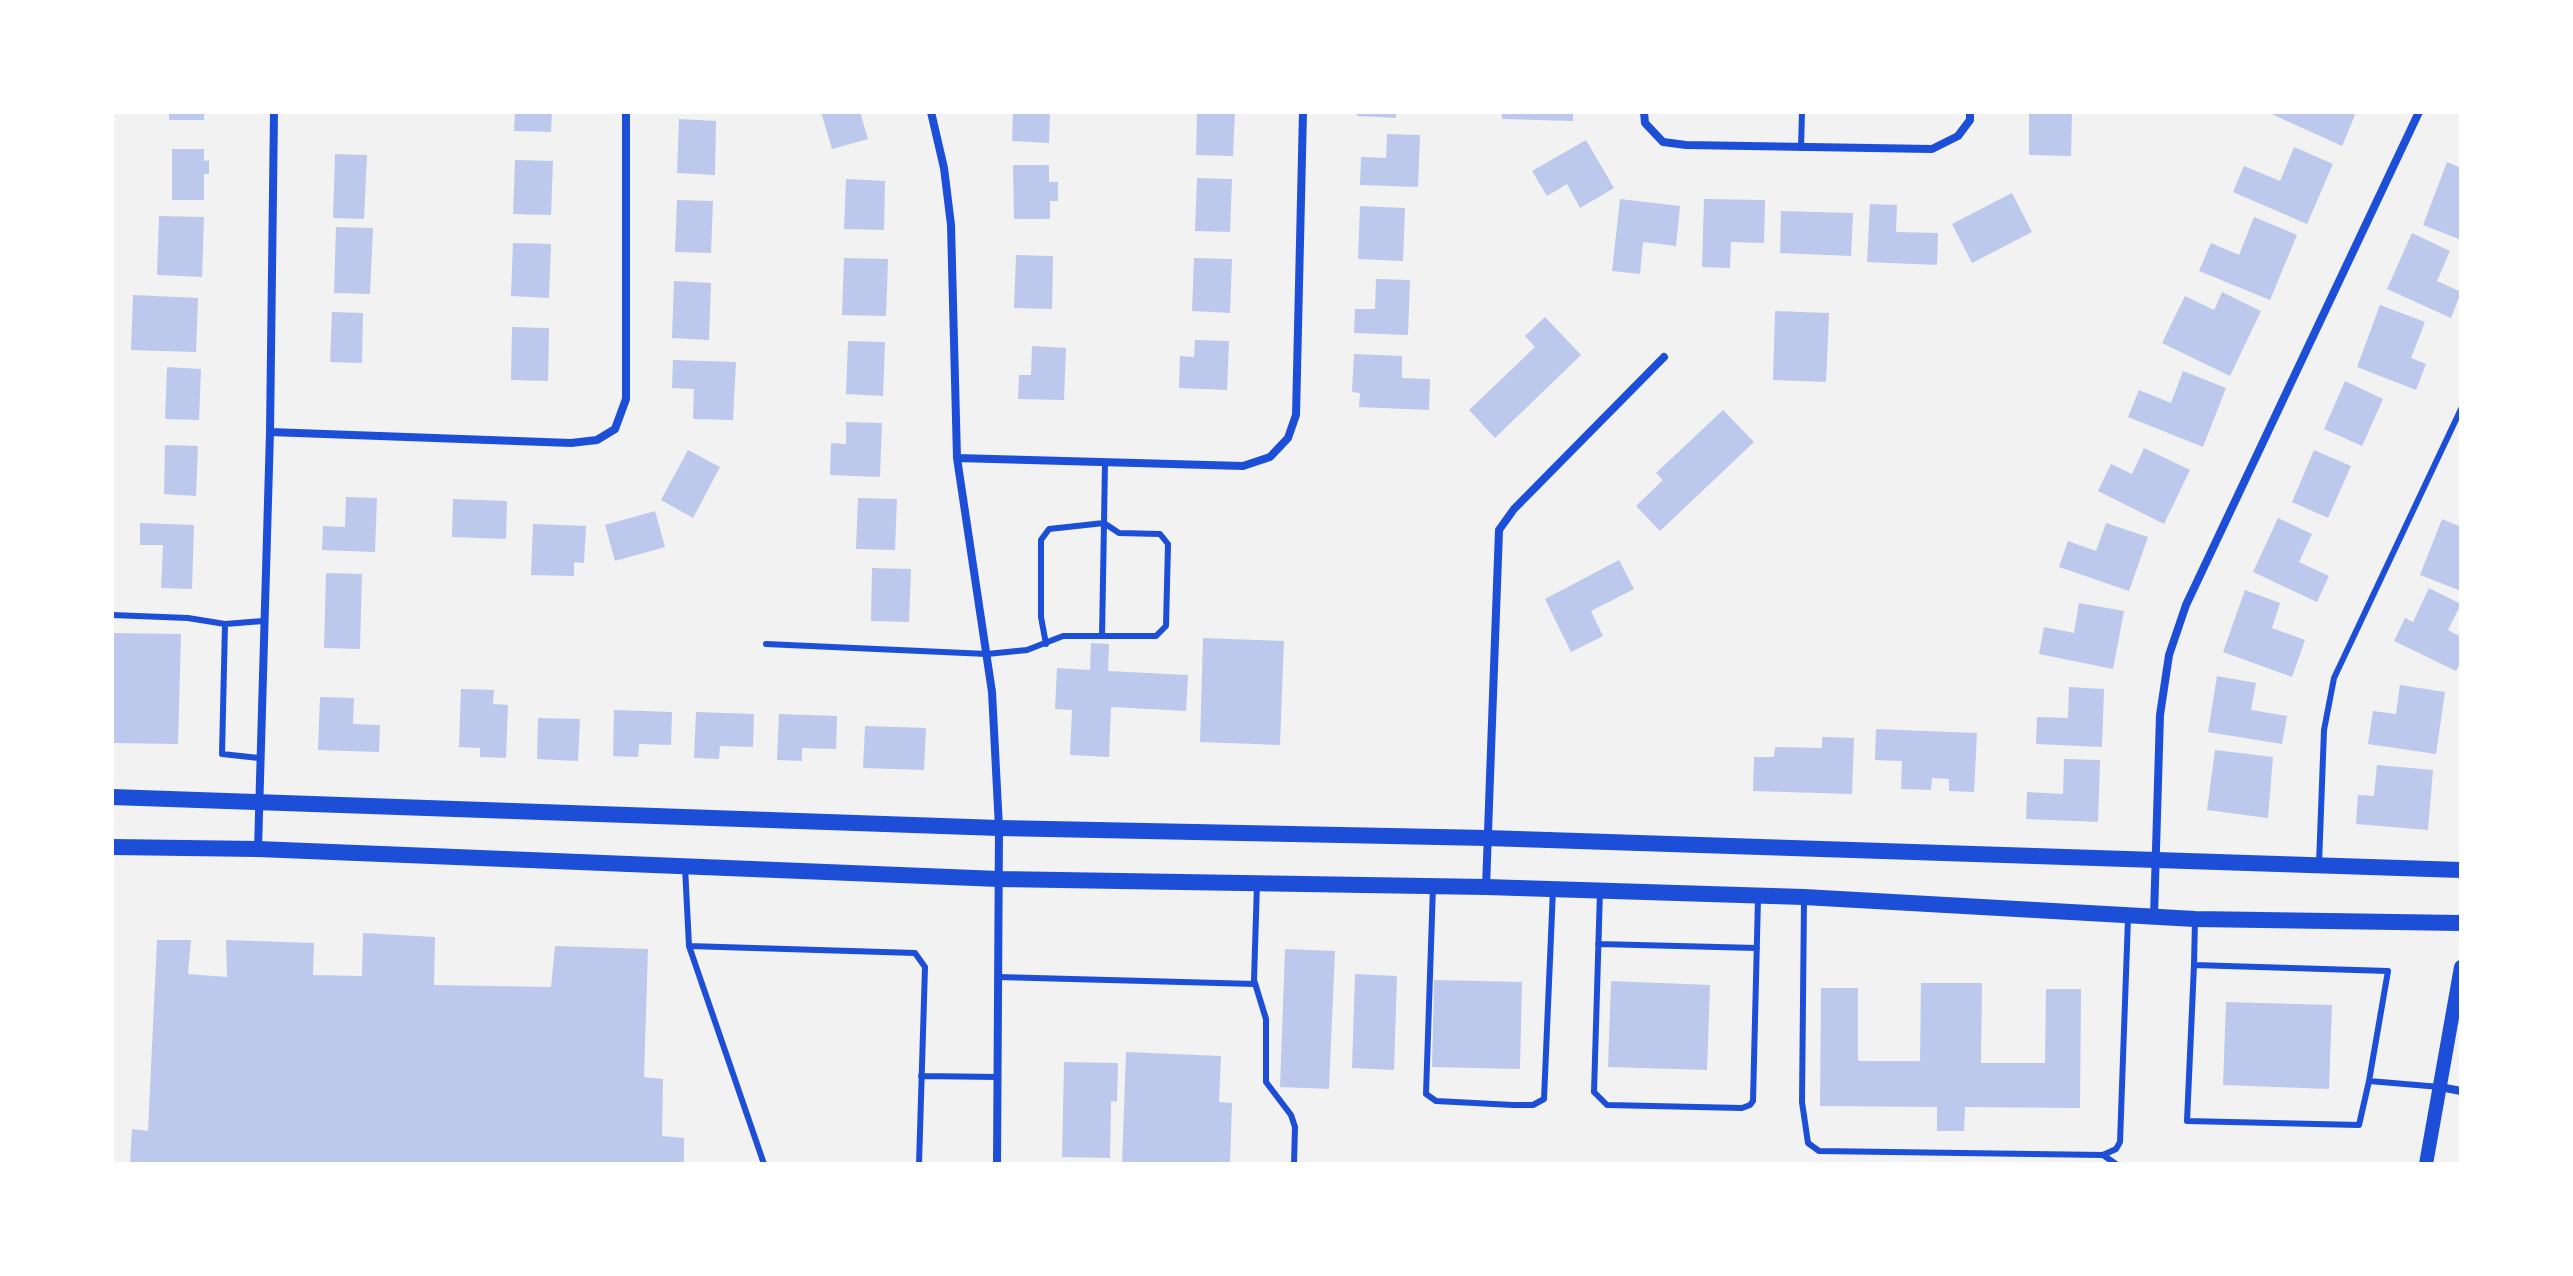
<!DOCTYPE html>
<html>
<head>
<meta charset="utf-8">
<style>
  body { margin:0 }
  #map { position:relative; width:2573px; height:1276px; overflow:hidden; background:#f2f2f2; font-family:"Alegreya Sans",sans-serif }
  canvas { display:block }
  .frame { position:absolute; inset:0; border:114px solid #fff; pointer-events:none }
</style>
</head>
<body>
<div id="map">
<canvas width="2573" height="1276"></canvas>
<div class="frame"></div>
</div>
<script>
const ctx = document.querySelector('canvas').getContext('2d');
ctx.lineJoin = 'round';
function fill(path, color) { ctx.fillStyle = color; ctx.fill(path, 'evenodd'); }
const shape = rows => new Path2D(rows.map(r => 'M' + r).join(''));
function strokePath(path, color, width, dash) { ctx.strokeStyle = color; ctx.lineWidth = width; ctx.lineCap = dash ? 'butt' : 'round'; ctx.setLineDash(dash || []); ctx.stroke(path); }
fill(shape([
  [169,112,204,112,204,120,169,120],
  [515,112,552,112,551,132,514,131],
  [821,112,860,112,868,139,832,149],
  [1013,112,1050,112,1049,143,1012,141],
  [1197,112,1235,112,1233,156,1196,155],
  [1357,112,1396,112,1396,118,1357,116],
  [1502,112,1573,112,1573,121,1502,119],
  [2029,112,2072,112,2071,156,2029,155],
  [2267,112,2348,112,2355,115,2342,146],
  [679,119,716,121,715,175,677,173],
  [1387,134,1420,135,1418,187,1360,185,1361,157,1386,158],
  [1586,140,1614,188,1580,208,1567,184,1547,196,1532,171],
  [2294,147,2333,164,2307,224,2233,192,2244,166,2280,181],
  [172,149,204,149,204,161,209,160,209,174,204,174,204,200,172,200],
  [335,154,367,155,364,219,333,218],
  [515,160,553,161,551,215,513,214],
  [2447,162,2461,168,2461,240,2423,225],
  [1013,165,1049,165,1049,182,1058,182,1058,201,1050,201,1050,219,1014,219],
  [1197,178,1232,179,1230,232,1195,231],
  [846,179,885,181,884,230,844,229],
  [2012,193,2032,232,1972,263,1952,224],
  [1620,199,1680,206,1676,246,1643,242,1640,274,1612,271],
  [1704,199,1765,200,1764,243,1731,242,1730,268,1702,267],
  [677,200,713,201,711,253,675,252],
  [1870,204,1897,205,1896,232,1938,233,1937,265,1867,262],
  [1360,206,1405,208,1403,261,1358,259],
  [1781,211,1853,213,1851,256,1780,253],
  [159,216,204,217,202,277,157,275],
  [2254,217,2297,235,2270,300,2199,271,2211,243,2239,255],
  [336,227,373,228,370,294,334,293],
  [2412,233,2450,251,2437,281,2461,292,2451,318,2387,289],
  [513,243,551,244,549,298,511,296],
  [1016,255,1053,256,1052,309,1014,308],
  [844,258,888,259,886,316,842,315],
  [1194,258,1232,259,1230,313,1192,311],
  [1376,279,1410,280,1408,335,1354,333,1355,309,1375,309],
  [674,281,711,283,709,340,672,338],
  [2222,292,2261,311,2230,376,2162,343,2185,296,2214,310],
  [133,295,198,298,196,352,131,350],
  [2380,305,2425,322,2411,358,2426,364,2416,390,2357,367],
  [1775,311,1829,313,1826,382,1773,380],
  [332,312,363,313,362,363,330,362],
  [1545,317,1581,355,1495,438,1469,410,1535,347,1525,336],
  [512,327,549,328,548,381,511,380],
  [1195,340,1229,341,1227,390,1179,388,1180,356,1194,357],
  [848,341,885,342,883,396,846,394],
  [1032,346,1066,348,1064,400,1018,399,1019,375,1031,375],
  [1354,354,1402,356,1402,378,1430,379,1429,410,1359,407,1360,393,1352,392],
  [673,360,736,362,733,420,693,419,694,389,672,388],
  [167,367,201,369,199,420,165,419],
  [2183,371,2226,388,2203,447,2128,417,2139,390,2171,403],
  [2345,381,2383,399,2362,446,2324,429],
  [1723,410,1754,442,1660,531,1636,506,1663,480,1656,473],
  [846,422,882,423,880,477,830,475,831,443,846,444],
  [165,445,198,446,196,496,164,494],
  [2144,448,2190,470,2164,524,2098,491,2111,464,2132,474],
  [688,450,720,467,693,518,661,500],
  [2314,450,2351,466,2328,518,2292,502],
  [346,497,377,498,375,552,322,550,323,526,345,527],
  [858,498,897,499,895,550,856,549],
  [453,499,507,501,506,539,452,537],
  [655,511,665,547,615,561,605,525],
  [2278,518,2312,534,2299,562,2329,576,2317,602,2253,572],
  [2442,519,2461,527,2461,591,2420,575],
  [140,523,194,525,192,589,161,588,163,545,140,545],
  [2106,523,2148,537,2129,591,2059,567,2068,541,2096,551],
  [533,524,586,526,584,563,574,562,574,576,531,575],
  [1619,560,1634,589,1591,611,1603,636,1571,652,1545,599],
  [872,568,911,569,909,622,871,621],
  [326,573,362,574,360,649,324,648],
  [2429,588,2461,604,2448,630,2461,637,2461,661,2456,671,2394,641,2405,618,2413,622],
  [2245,590,2280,603,2272,628,2305,640,2292,677,2223,652],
  [2079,603,2124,611,2113,669,2039,654,2044,627,2074,633],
  [112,633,181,634,178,744,112,743],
  [1203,638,1284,641,1280,745,1200,742],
  [1091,643,1109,644,1108,671,1188,675,1186,711,1111,707,1109,757,1070,755,1072,710,1055,709,1057,668,1090,670],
  [2217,676,2256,683,2251,710,2287,716,2282,744,2208,732],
  [2400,685,2445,692,2436,754,2368,744,2373,711,2396,714],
  [2069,687,2104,689,2102,747,2036,744,2037,717,2068,718],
  [461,689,494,690,493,704,508,705,506,758,480,757,480,748,459,747],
  [320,697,354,698,353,724,380,725,379,752,318,750],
  [614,710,672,712,671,745,639,744,638,757,613,756],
  [696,712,754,714,753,747,720,746,719,759,694,758],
  [779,714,837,716,836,749,802,748,802,761,777,760],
  [538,718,580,719,578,761,537,759],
  [865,726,926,728,924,770,863,768],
  [1876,729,1977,733,1974,792,1949,791,1949,779,1932,778,1931,790,1901,789,1902,761,1875,760],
  [1822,737,1854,738,1852,794,1753,791,1754,757,1774,757,1775,747,1822,748],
  [2215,750,2273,757,2268,818,2207,810],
  [2064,759,2100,760,2098,822,2026,819,2027,792,2063,794],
  [2377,765,2433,770,2428,830,2356,824,2358,795,2374,796],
  [363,933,435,937,434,985,551,987,555,946,648,949,644,1077,663,1079,662,1136,684,1138,684,1164,130,1164,132,1129,148,1131,157,940,191,940,188,974,227,977,226,940,314,943,313,975,362,976],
  [1285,949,1335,951,1329,1089,1280,1087],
  [1355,974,1397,976,1394,1070,1352,1068],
  [1434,980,1522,982,1520,1069,1432,1067],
  [1611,981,1710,985,1707,1070,1608,1067],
  [1921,983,1982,983,1981,1063,2045,1063,2046,989,2081,989,2080,1108,1965,1107,1964,1131,1937,1131,1937,1107,1820,1106,1821,988,1858,988,1858,1061,1920,1061],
  [2226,1002,2332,1005,2329,1089,2223,1085],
  [1126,1052,1221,1056,1219,1102,1232,1103,1230,1164,1122,1164],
  [1064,1062,1118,1063,1117,1102,1111,1101,1110,1158,1062,1157]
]), '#bdc9ec');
strokePath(shape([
  [1801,148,1802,112],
  [112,615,188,618,225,624],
  [766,644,987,654,1027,650,1063,636,1156,636,1166,626,1168,544,1160,534,1119,533,1104,523,1105,462],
  [1046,644,1041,617,1041,540,1049,529,1104,523,1102,636],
  [259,758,222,754,225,624,263,621],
  [2319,864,2324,730,2334,678,2461,409],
  [685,867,689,946,764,1164],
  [1257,883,1254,980,1266,1019,1266,1082,1291,1115,1295,1127,1294,1164],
  [1433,886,1426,1094,1436,1101,1513,1105,1533,1105,1544,1099,1553,889],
  [1600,891,1594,1092,1607,1105,1742,1108,1750,1105,1753,1101,1758,898],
  [1804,899,1802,1102,1808,1143,1819,1151,2103,1155,2116,1149,2120,1142,2128,918],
  [1598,944,1757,948],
  [689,946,915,953,925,967,919,1164],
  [2194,965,2195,920],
  [998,977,1255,984],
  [921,1076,997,1077],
  [2369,1081,2359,1125,2187,1121,2194,965,2388,971,2369,1081,2440,1087],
  [2103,1155,2116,1164]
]), '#1d4ed8', 6);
strokePath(shape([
  [931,112,944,168,951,225,957,458,992,692,999,828,997,1164],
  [1644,112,1645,123,1663,142,1686,145,1932,149,1958,136,1970,120,1970,112],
  [270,432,571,443,597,440,615,429,626,399,626,112],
  [957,458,1243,466,1270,457,1288,438,1296,415,1303,112],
  [258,849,270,432,274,112],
  [1486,887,1499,530,1514,509,1664,357],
  [2154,916,2160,715,2169,655,2186,605,2419,112],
  [2440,1087,2461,1091]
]), '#1d4ed8', 8);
strokePath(shape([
  [2426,1164,2461,967]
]), '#1d4ed8', 14);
strokePath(shape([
  [112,797,999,828,1487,838,2461,870],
  [112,847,258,849,999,879,1486,887,1804,897,2195,919,2461,923]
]), '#1d4ed8', 16);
</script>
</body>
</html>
